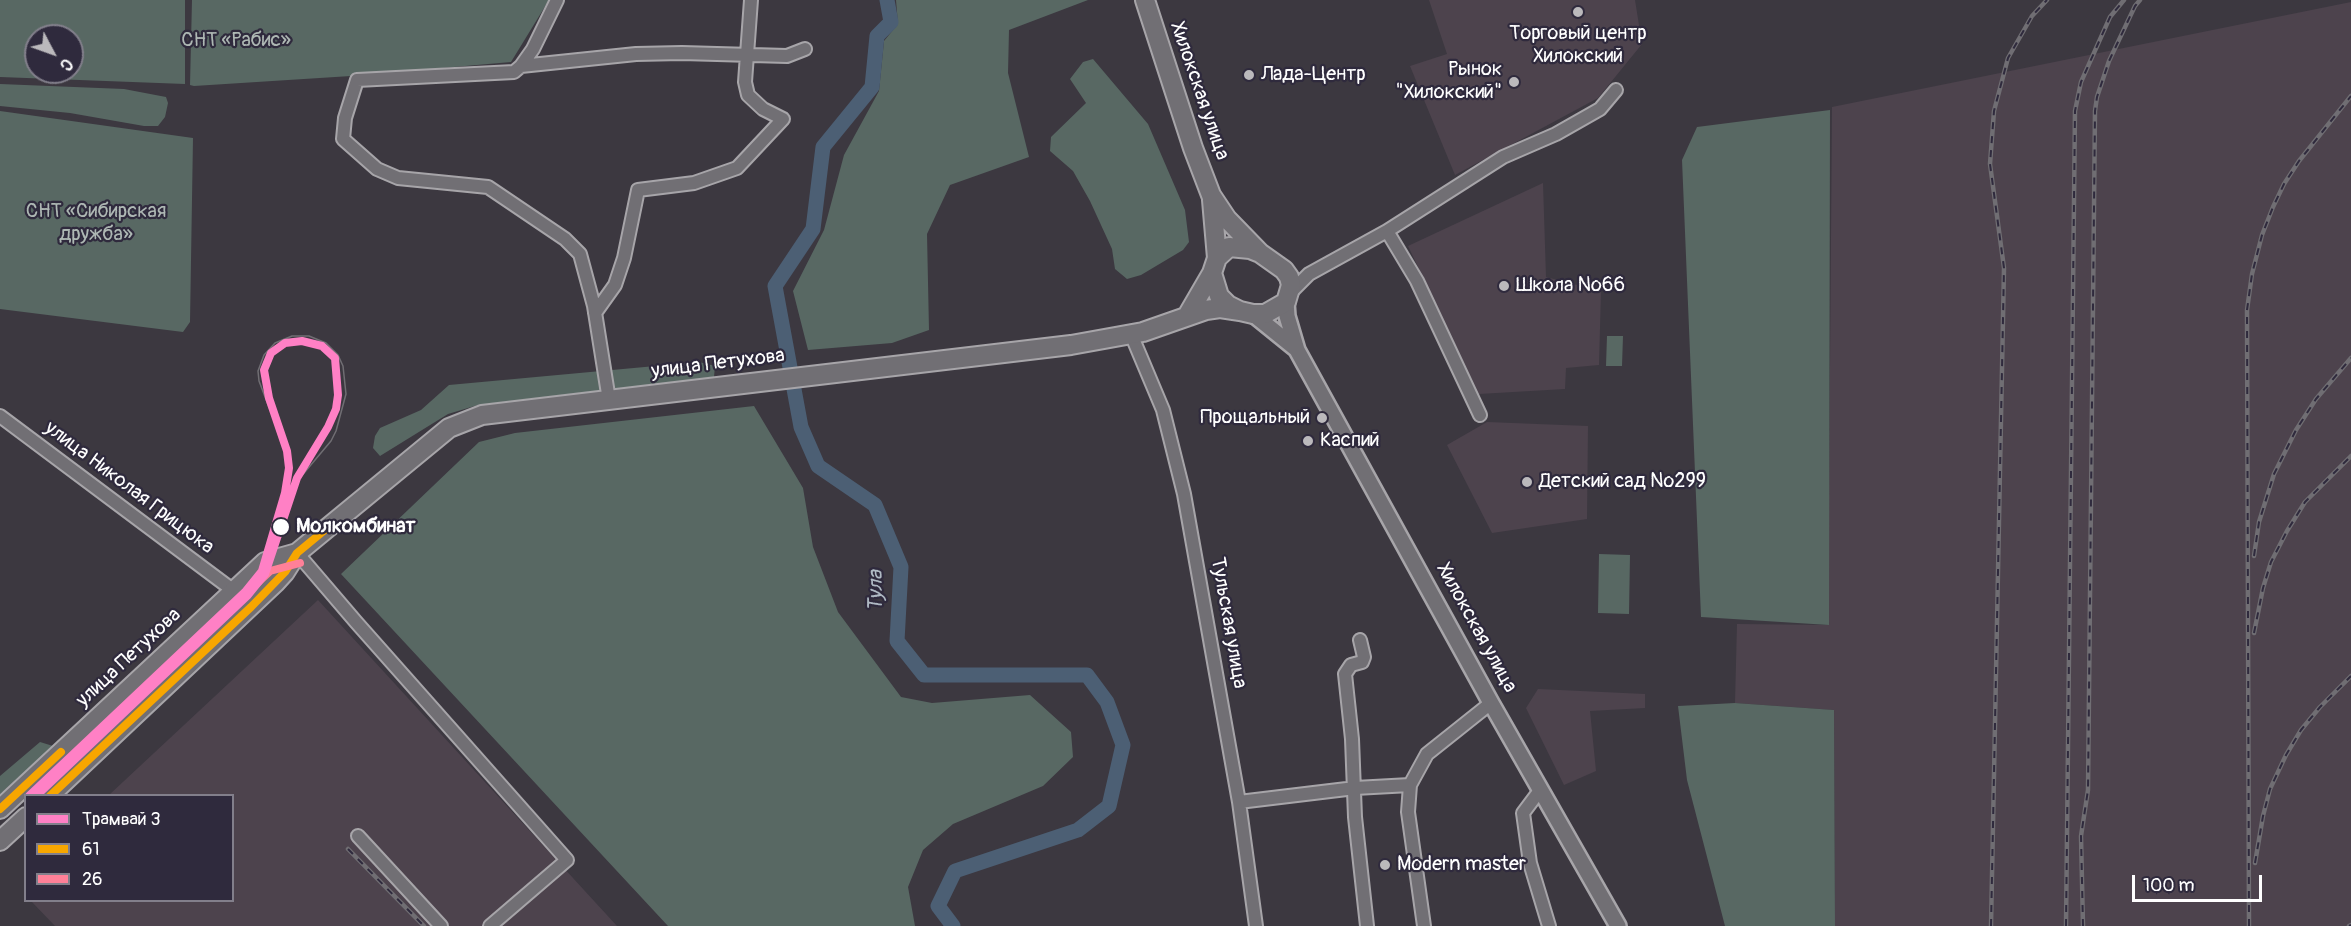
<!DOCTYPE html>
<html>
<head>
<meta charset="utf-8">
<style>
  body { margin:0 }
  #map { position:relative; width:2351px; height:926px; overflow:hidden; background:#3c3840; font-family:Pangolin,sans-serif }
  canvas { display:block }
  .legend { position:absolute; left:24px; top:794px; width:210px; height:108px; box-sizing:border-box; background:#2f2a3d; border:2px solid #827f8b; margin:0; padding:8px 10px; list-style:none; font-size:18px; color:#fff }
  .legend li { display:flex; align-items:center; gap:12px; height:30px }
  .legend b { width:30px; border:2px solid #827f8b }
  .north { position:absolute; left:24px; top:24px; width:60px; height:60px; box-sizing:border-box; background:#2f2a3d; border:2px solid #827f8b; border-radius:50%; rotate:131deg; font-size:16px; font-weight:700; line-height:24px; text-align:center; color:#fff }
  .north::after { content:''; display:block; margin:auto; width:21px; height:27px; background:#bbb9bc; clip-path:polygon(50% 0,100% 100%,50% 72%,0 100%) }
  .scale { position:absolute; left:2132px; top:875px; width:130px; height:27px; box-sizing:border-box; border:3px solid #fff; border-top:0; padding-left:8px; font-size:18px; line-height:21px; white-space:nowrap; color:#fff; -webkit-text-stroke:4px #2f2a3d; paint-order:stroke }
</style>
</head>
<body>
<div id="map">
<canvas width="2351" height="926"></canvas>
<ul class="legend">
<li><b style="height:8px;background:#ff80c5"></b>Трамвай 3</li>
<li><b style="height:8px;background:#f7a600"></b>61</li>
<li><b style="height:8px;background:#ff8098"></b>26</li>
</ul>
<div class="north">С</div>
<div class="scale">100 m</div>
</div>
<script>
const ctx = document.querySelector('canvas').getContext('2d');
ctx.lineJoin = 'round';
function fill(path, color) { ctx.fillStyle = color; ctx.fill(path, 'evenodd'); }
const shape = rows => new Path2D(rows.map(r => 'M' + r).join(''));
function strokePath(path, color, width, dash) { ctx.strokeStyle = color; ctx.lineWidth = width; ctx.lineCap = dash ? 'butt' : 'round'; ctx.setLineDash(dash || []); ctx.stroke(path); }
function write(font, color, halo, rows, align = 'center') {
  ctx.font = font + ' Pangolin,sans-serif'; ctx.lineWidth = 4.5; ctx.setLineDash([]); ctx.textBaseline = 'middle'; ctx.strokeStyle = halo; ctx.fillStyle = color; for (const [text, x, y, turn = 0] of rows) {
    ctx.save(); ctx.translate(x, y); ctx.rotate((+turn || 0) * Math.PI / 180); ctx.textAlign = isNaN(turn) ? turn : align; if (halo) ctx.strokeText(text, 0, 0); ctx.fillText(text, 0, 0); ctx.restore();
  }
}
fill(shape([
  [1429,0,1635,0,1642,44,1598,98,1455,175,1410,66,1447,54],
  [2351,2,2351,926,1835,926,1834,710,1735,703,1737,624,1828,625,1832,107],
  [1543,183,1546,277,1601,291,1599,365,1566,368,1565,389,1479,394,1408,246],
  [1487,422,1588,426,1587,519,1492,533,1447,445],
  [318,600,617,926,55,926,31,901,232,900,232,796,109,795],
  [1538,689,1645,694,1645,708,1590,711,1596,771,1564,785,1526,708]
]), '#4d434d');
fill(shape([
  [0,0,185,0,185,84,0,77],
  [36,36,72,36,72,72,36,72],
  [192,0,549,0,511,62,351,76,194,86,190,85],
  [896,0,1088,0,1009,30,1008,73,1029,157,950,185,927,234,929,330,892,343,808,350,793,291,824,230,844,155,879,91,884,41,898,24],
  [1093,59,1148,124,1185,210,1189,242,1183,250,1141,275,1127,279,1115,269,1112,249,1090,201,1073,171,1050,151,1051,137,1086,103,1070,79,1083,62],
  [0,84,124,89,166,97,168,103,165,117,158,126,144,126,70,113,0,106],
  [1830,110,1829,625,1701,617,1682,160,1697,127],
  [0,111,193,138,190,322,183,332,0,309],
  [1607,336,1623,336,1622,366,1606,366],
  [699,362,715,366,714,377,478,405,448,414,380,456,373,448,375,436,380,428,421,410,449,385],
  [754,406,803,488,813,547,838,612,901,697,932,703,1030,695,1071,732,1073,757,1043,786,953,824,923,850,908,887,915,926,668,926,341,574,479,442,515,433],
  [1599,554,1630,555,1629,614,1598,613],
  [1735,703,1834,710,1835,926,1725,926,1687,780,1678,706],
  [40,742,53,746,0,794,0,776]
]), '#586863');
strokePath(shape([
  [887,0,891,22,877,36,872,87,823,147,813,229,775,286,801,427,818,466,875,505,901,567,897,641,924,675,1087,675,1107,702,1123,745,1109,806,1078,830,955,871,938,906,953,926]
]), '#4c5f74', 15);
const minor = shape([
  [521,66,533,49,557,0],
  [1387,231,1417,281,1480,415],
  [1290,293,1309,274,1387,231,1503,157,1556,134,1600,109,1616,90],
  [595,313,615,285,624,258,638,190,694,183,737,168,783,119,763,109,748,95,745,82,751,0],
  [1131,334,1163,410,1184,494,1239,802,1256,926],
  [609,400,594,306,580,254,565,239,488,187,398,178,377,169,343,139,345,118,357,80,514,72,521,66,636,54,682,53,787,56,805,49],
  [0,416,234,591],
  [297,553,356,622,567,860,490,926],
  [1360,640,1364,657,1362,662,1351,665,1345,674,1352,739,1355,817,1367,926],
  [1410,785,1408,812,1424,926],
  [1541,789,1523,813,1530,863,1549,926],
  [1239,802,1355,788,1410,785,1427,754,1491,703],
  [358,836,441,926]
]);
const major = shape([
  [1286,302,1287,316,1297,350,1491,703,1618,926],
  [1253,314,1295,348]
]);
const highway = shape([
  [1145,0,1193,148,1211,195,1227,219,1260,253],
  [1212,200,1217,258],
  [1229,247,1250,249,1260,253,1284,270,1289,277,1291,285,1286,302,1265,314,1253,314,1240,311,1228,305,1219,296,1212,273,1217,258,1229,247],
  [1187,316,1212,273],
  [49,796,275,583,285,572,297,553,449,428,482,415,1071,345,1143,332,1206,310,1220,308,1240,311],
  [0,809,265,562,297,553],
  [0,841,26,817]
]);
strokePath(minor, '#a7a5a9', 16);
strokePath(major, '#a7a5a9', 20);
strokePath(highway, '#a7a5a9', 22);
strokePath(minor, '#716f74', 12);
strokePath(major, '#716f74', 15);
strokePath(highway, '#716f74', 18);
strokePath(shape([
  [277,420,270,410,259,381,258,371,264,355,275,343,292,336,309,336,326,343,338,355,343,366,346,394,336,431,331,441,294,485]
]), '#706e73', 1.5);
const rail = shape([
  [2254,556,2259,522,2274,474,2296,430,2316,399,2351,358],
  [2254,633,2263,588,2271,562,2287,531,2305,502,2351,456],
  [348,849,424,926],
  [2255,863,2263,816,2270,789,2286,755,2301,730,2320,707,2351,676],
  [1991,926,2004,268,1990,164,1994,111,2008,58,2032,16,2047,0],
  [2066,926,2075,111,2081,82,2110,17,2124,0],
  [2083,926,2081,836,2088,790,2095,111,2097,97,2109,61,2135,6,2140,0],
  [2249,926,2247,310,2252,274,2262,235,2273,207,2284,184,2299,161,2351,96],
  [2349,926,2351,925]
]);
strokePath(rail, '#706e73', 4.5);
strokePath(rail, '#2f2a3d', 2, [7]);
strokePath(shape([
  [50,796,251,607,285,572,297,553,326,529],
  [0,809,61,752]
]), '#f7a600', 8);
strokePath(shape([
  [30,796,270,571,300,563]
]), '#ff8098', 8);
strokePath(shape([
  [29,796,245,592,262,571,285,493,289,468,287,451,269,398,264,370,271,353,285,343,302,341,322,346,335,358,338,395,336,409,328,427,297,478,265,574,248,595,36,796]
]), '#ff80c5', 8);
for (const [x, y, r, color] of [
  [1578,12,6,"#bbb9bc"],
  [1249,75,6,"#bbb9bc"],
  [1514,82,6,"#bbb9bc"],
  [1504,286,6,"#bbb9bc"],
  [1322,418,6,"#bbb9bc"],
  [1308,441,6,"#bbb9bc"],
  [1527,482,6,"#bbb9bc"],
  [281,527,9,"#fff"],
  [1385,865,6,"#bbb9bc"]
]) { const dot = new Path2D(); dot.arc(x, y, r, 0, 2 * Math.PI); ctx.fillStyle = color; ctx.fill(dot); strokePath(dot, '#2f2a3d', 2); }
write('20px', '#fff', '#2f2a3d', [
  ["Торговый центр",1578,34,"center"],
  ["Хилокский",1578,57,"center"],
  ["Рынок",1502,70,"right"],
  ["\"Хилокский\"",1502,93,"right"],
  ["Лада-Центр",1261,75],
  ["Школа №66",1516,286],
  ["Прощальный",1310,418,"right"],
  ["Каспий",1320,441],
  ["Детский сад №299",1539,482],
  ["Modern master",1397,865]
], 'left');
write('20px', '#aeb8b4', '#2f2a3d', [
  ["СНТ «Рабис»",236,41],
  ["СНТ «Сибирская",96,212],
  ["дружба»",96,235]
]);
write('20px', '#fff', '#2f2a3d', [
  ["Хилокская улица",1199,91,71],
  ["улица Петухова",718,364,-7],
  ["улица Николая Грицюка",129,488,37],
  ["Тульская улица",1228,623,80],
  ["Хилокская улица",1476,628,61],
  ["улица Петухова",129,658,-43]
]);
write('bold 20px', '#fff', '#2f2a3d', [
  ["Молкомбинат",296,527]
], 'left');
write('italic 21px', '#afb9c3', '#2f2a3d', [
  ["Тула",877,591,-90]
]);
</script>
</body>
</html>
